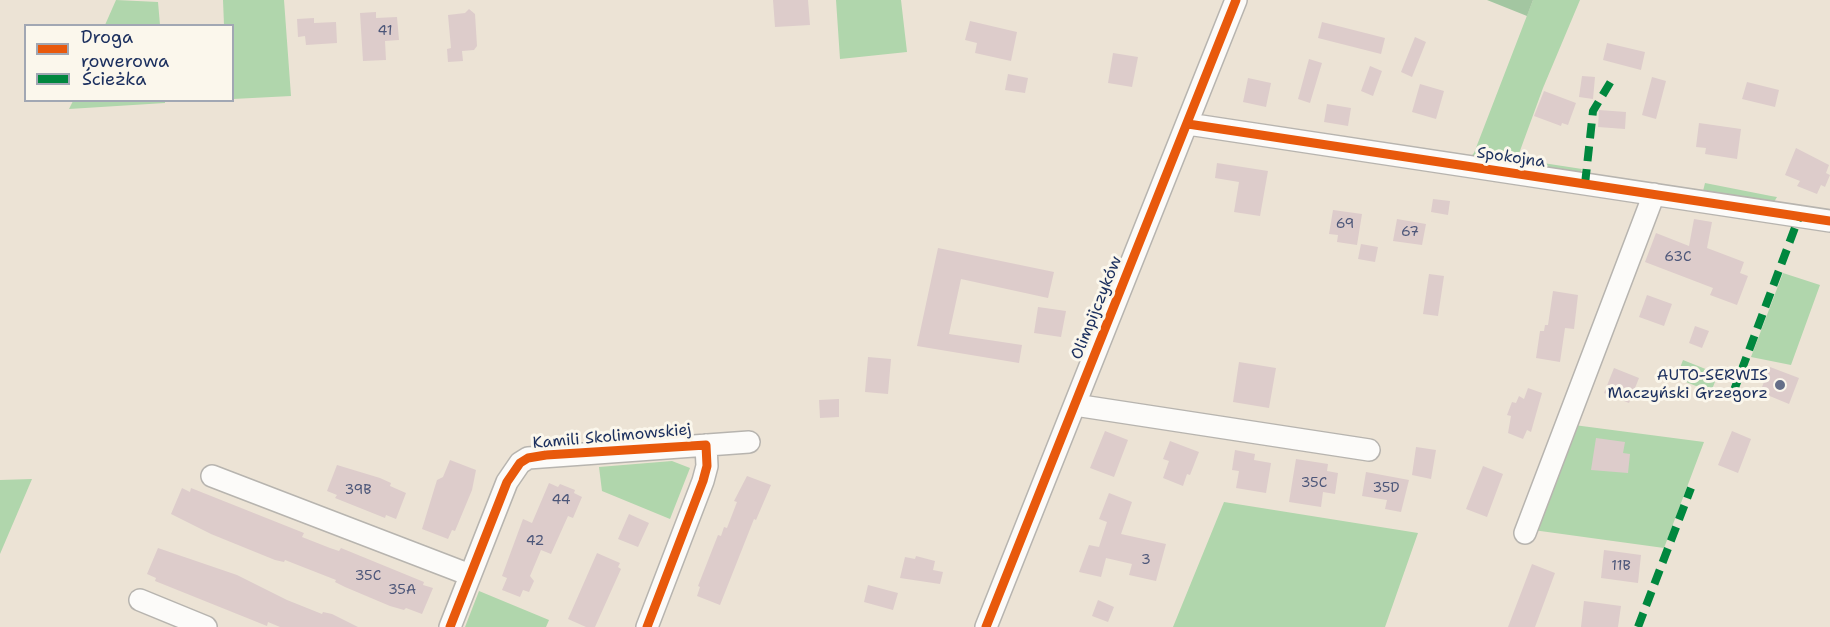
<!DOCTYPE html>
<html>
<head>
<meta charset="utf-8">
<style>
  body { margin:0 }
  #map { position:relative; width:1830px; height:627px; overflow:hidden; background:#ece3d5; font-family:"Shantell Sans",sans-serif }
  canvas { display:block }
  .legend { position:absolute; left:24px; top:24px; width:210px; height:78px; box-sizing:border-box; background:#fbf7ec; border:2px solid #a1a7b3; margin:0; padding:8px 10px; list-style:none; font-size:18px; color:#1b2f5e }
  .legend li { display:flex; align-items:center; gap:12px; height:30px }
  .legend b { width:30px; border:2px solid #a1a7b3 }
</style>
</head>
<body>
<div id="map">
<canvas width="1830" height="627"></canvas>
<ul class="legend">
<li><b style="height:8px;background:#e8590c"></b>Droga rowerowa</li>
<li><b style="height:8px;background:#00873e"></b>Ścieżka</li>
</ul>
</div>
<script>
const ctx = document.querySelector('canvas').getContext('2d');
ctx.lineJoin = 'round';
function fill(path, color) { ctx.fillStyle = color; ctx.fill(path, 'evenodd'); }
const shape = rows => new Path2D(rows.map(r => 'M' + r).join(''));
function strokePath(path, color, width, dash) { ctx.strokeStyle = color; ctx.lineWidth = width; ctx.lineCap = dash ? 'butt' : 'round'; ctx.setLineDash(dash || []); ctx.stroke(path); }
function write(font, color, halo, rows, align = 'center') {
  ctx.font = font + ' "Shantell Sans",sans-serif'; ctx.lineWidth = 6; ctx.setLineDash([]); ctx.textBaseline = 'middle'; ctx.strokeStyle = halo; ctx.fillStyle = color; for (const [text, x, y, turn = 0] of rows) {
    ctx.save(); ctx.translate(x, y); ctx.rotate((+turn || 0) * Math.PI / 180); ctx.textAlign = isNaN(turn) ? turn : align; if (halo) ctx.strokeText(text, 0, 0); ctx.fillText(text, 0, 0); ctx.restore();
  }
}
fill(shape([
  [116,0,158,2,160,25,105,25],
  [223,0,284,0,291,96,233,99,232,26,224,25],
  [836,0,901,0,907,52,840,59],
  [1533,0,1580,0,1543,88,1517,159,1582,169,1578,177,1469,158,1474,153],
  [73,101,165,100,165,103,69,109],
  [1705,183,1771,196,1777,197,1771,207,1702,195],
  [1783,273,1820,285,1791,365,1751,357],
  [1683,360,1718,374,1711,392,1676,378],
  [1574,425,1704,442,1664,548,1533,530],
  [672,461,690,468,670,519,602,491,599,467],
  [32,479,0,554,0,480],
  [1224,502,1418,533,1385,627,1173,627],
  [479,591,549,620,546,627,465,627]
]), '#b0d6ac');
fill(shape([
  [1487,0,1533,0,1527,16]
]), '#a3c6a1');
fill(shape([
  [773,0,808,0,810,25,775,27],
  [469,9,475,14,477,46,474,50,462,51,463,61,448,62,447,49,451,48,448,15,465,13],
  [376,12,376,18,397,17,399,40,385,41,386,60,363,61,360,13],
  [314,18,314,23,336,22,337,43,306,45,305,36,298,37,297,19],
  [970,21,1017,32,1011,61,975,53,977,43,965,40],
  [1322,22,1385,38,1381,54,1318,38],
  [1415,37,1426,42,1412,77,1401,72],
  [1607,43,1645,52,1641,70,1603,60],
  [1113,53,1138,57,1132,87,1108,83],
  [1309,59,1322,63,1310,103,1298,99],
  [1370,66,1382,71,1373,96,1361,91],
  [1008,74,1028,78,1025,93,1005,90],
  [1582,76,1595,77,1593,99,1579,97],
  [1652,77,1666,81,1656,119,1642,115],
  [1248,78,1271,83,1266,107,1243,102],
  [1747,82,1779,90,1775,107,1742,99],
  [1420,84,1444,91,1436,119,1412,112],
  [1544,91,1576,103,1568,125,1562,123,1561,126,1534,116],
  [1327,104,1351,108,1348,126,1324,122],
  [1599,110,1626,112,1625,129,1598,127],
  [1699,123,1741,129,1737,159,1705,154,1706,148,1696,147],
  [1796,148,1829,165,1826,173,1830,175,1825,187,1821,185,1817,194,1797,186,1800,181,1785,175],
  [1217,163,1268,171,1260,216,1234,212,1239,182,1215,178],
  [1433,199,1450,201,1448,215,1431,212],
  [1333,210,1362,214,1357,245,1337,242,1338,235,1329,234],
  [1397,219,1426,224,1422,245,1393,241],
  [1694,219,1712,222,1707,248,1744,262,1740,273,1748,276,1737,305,1710,295,1713,288,1645,262,1656,233,1689,246],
  [1361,244,1378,247,1375,262,1358,259],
  [938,248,1054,272,1048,298,961,279,949,334,1022,345,1019,363,917,346],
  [1429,274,1444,276,1438,316,1423,314],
  [1553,291,1578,295,1574,329,1565,328,1560,362,1536,358,1540,331,1544,331,1545,325,1548,325],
  [1647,295,1672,304,1664,326,1639,317],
  [1038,307,1066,311,1061,337,1034,333],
  [1695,326,1709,331,1702,348,1689,343],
  [868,357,891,359,888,394,865,392],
  [1239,362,1276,368,1269,408,1233,402],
  [1770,367,1799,378,1789,404,1760,392],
  [1614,368,1639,378,1629,403,1604,393],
  [1528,388,1542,393,1531,432,1527,430,1523,439,1508,433,1511,416,1507,415,1512,402,1516,403,1519,396,1524,399],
  [839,399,839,417,820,418,819,400],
  [1105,431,1128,440,1114,477,1090,468],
  [1732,431,1751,439,1738,473,1718,465],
  [1596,438,1625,442,1623,453,1630,454,1628,473,1591,470],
  [1170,441,1199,452,1190,475,1187,474,1183,486,1163,478,1169,461,1163,459],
  [1416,447,1436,450,1431,479,1412,475],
  [1235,450,1255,454,1254,460,1271,463,1266,493,1236,488,1239,471,1232,470],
  [1296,459,1328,464,1327,471,1338,473,1335,494,1323,492,1321,507,1289,502],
  [450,460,476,470,472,490,455,531,452,530,448,539,422,529,437,480,443,477],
  [337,465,380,478,391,483,390,486,406,493,396,519,386,515,385,518,335,498,337,495,327,491],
  [1483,466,1503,474,1487,517,1466,509],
  [1366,472,1409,480,1401,512,1385,509,1387,500,1362,496],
  [747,476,771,485,756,520,754,519,720,605,697,596,700,587,698,586,718,535,721,536,724,527,727,528,737,502,734,501],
  [549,483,558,487,560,484,575,490,574,493,582,497,573,518,568,516,551,554,541,550,530,576,534,581,529,592,523,590,520,597,502,590,507,578,502,576,523,519,532,523],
  [182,488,190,492,191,488,304,533,302,537,330,548,339,551,341,548,424,582,423,585,433,588,422,614,406,608,404,610,390,606,345,587,335,582,336,580,285,560,284,562,275,560,211,534,171,514],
  [1109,493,1132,502,1121,534,1166,544,1156,581,1129,575,1132,564,1106,558,1101,577,1079,572,1089,545,1099,547,1107,522,1099,519],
  [629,514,649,523,638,547,618,539],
  [158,548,237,575,287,600,322,614,323,612,332,614,358,627,280,627,268,622,267,626,155,581,156,578,147,574],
  [1604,550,1641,555,1638,583,1601,578],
  [597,553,620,563,618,567,621,569,595,627,586,627,568,619],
  [916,556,935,561,933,570,943,572,940,584,900,578,905,557,915,559],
  [1532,564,1555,573,1535,627,1508,627],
  [868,585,898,593,893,610,864,602],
  [1098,600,1114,607,1108,622,1092,616],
  [1584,601,1621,606,1618,627,1581,627]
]), '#ddcccb');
const minor = shape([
  [1188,124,1830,221],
  [1075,405,1369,450],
  [212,476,470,575],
  [1525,533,1654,194],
  [140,600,206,627],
  [450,627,507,482,520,463,528,458,749,442],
  [647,627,703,481,707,466,706,445],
  [986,627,1236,0]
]);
strokePath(minor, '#b7b4af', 24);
strokePath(minor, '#fcfbf9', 21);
strokePath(shape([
  [1585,184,1593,111,1613,78],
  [1733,393,1799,217],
  [1638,627,1691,488]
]), '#00873e', 8, [15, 8]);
strokePath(shape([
  [1188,124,1830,221],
  [450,627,507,482,520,463,528,458,546,455,706,445,707,466,703,481,647,627],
  [986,627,1236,0]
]), '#e8590c', 9);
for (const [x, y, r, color] of [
  [1780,385,6,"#646e88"]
]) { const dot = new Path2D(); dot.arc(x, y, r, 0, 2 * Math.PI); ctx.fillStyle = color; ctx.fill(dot); strokePath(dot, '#fbf7ec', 2); }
write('14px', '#4c5679', null, [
  ["41",385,31],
  ["69",1345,224],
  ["67",1410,232],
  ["63C",1678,257],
  ["35C",1314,483],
  ["35D",1386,488],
  ["39B",358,490],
  ["44",561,500],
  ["42",535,541],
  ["3",1146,560],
  ["11B",1621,566],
  ["35C",368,576],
  ["35A",402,590]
]);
write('16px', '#1b2f5e', '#fbf7ec', [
  ["Spokojna",1511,158,8],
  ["Olimpijczyków",1097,308,-68],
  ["Kamili Skolimowskiej",612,437,-5]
]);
write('16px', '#1b2f5e', '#fbf7ec', [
  ["AUTO-SERWIS",1768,376],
  ["Maczyński Grzegorz",1768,394]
], 'right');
</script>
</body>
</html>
